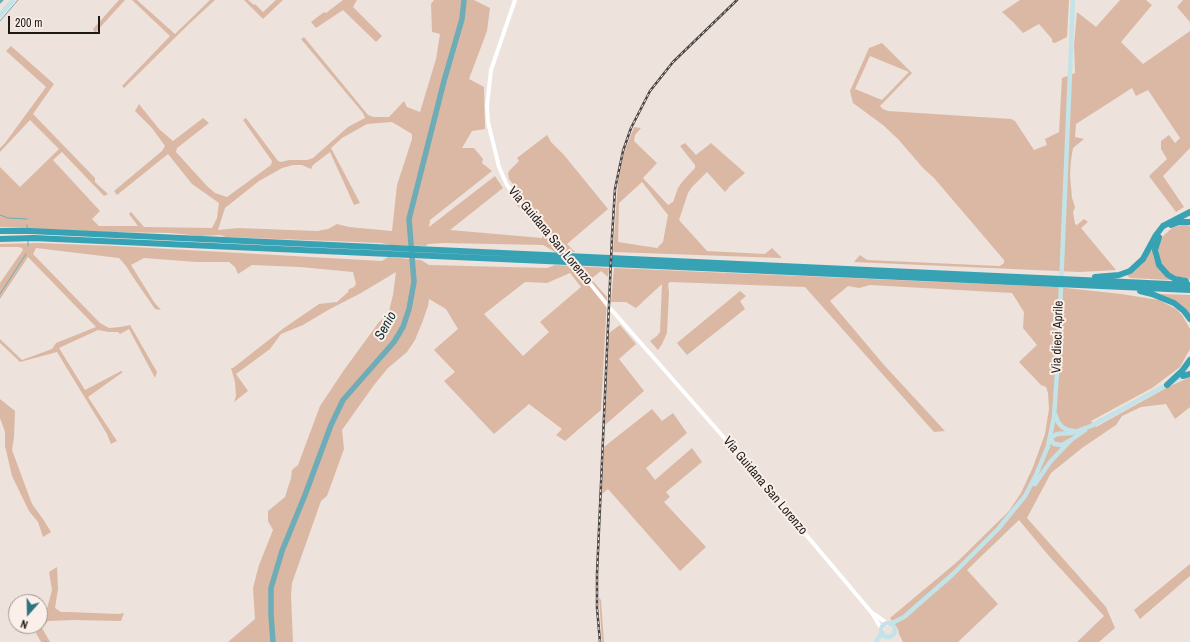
<!DOCTYPE html>
<html>
<head>
<meta charset="utf-8">
<style>
  body { margin:0 }
  #map { position:relative; width:1190px; height:642px; overflow:hidden; background:#ede2dc; font-family:"Archivo Narrow",sans-serif }
  canvas { display:block }
  .north { position:absolute; left:8px; top:594px; width:40px; height:40px; box-sizing:border-box; background:#faefe9; border:1px solid #a29995; border-radius:50%; rotate:200deg; font-size:11px; font-weight:700; line-height:16px; text-align:center; color:#1d1917 }
  .north::after { content:''; display:block; margin:auto; width:14px; height:18px; background:#2e7581; clip-path:polygon(50% 0,100% 100%,50% 72%,0 100%) }
  .scale { position:absolute; left:8px; top:16px; width:92px; height:18px; box-sizing:border-box; border:2px solid #1d1917; border-top:0; padding-left:5px; font-size:12px; line-height:14px; white-space:nowrap; color:#1d1917; -webkit-text-stroke:3px #faefe9; paint-order:stroke }
</style>
</head>
<body>
<div id="map">
<canvas width="1190" height="642"></canvas>
<div class="north">N</div>
<div class="scale">200 m</div>
</div>
<script>
const ctx = document.querySelector('canvas').getContext('2d');
ctx.lineJoin = 'round';
function fill(path, color) { ctx.fillStyle = color; ctx.fill(path, 'evenodd'); }
const shape = rows => new Path2D(rows.map(r => 'M' + r).join(''));
function strokePath(path, color, width, dash) { ctx.strokeStyle = color; ctx.lineWidth = width; ctx.lineCap = dash ? 'butt' : 'round'; ctx.setLineDash(dash || []); ctx.stroke(path); }
function write(font, color, halo, rows, align = 'center') {
  ctx.font = font + ' "Archivo Narrow",sans-serif'; ctx.lineWidth = 4; ctx.setLineDash([]); ctx.textBaseline = 'middle'; ctx.strokeStyle = halo; ctx.fillStyle = color; for (const [text, x, y, turn = 0] of rows) {
    ctx.save(); ctx.translate(x, y); ctx.rotate((+turn || 0) * Math.PI / 180); ctx.textAlign = isNaN(turn) ? turn : align; if (halo) ctx.strokeText(text, 0, 0); ctx.fillText(text, 0, 0); ctx.restore();
  }
}
fill(shape([
  [119,0,125,0,95,33,93,29],
  [132,0,137,0,175,34,210,0,215,0,190,23,124,88,122,86,170,36],
  [244,0,248,0,254,5,255,4,263,12,276,0,283,0,263,19],
  [343,0,357,0,353,7,382,36,376,42,343,10,316,28,311,22,324,12,326,13],
  [434,0,474,0,490,8,487,31,469,79,484,87,485,129,472,131,462,148,474,148,483,159,482,163,492,171,430,220,429,227,495,176,503,188,450,230,542,238,543,235,514,202,521,195,509,179,508,174,509,171,519,161,517,158,547,135,551,142,564,155,608,209,567,244,575,252,555,252,543,245,444,243,428,244,426,246,391,245,381,243,226,237,220,235,201,236,170,233,106,232,0,227,0,167,20,187,59,149,30,120,0,152,0,148,5,143,46,87,6,51,11,46,54,84,33,114,95,178,95,182,108,194,104,196,62,152,53,160,100,211,92,219,99,226,138,226,129,214,131,212,144,227,212,228,217,218,219,203,192,184,168,154,117,195,114,191,162,151,165,146,152,128,135,111,139,104,159,129,173,141,203,118,209,123,177,148,176,152,207,186,215,193,227,197,271,165,272,161,243,120,246,118,278,161,281,162,289,160,307,160,313,158,348,127,365,118,363,113,301,39,304,37,368,115,374,117,389,117,404,101,407,107,420,112,436,59,440,34,432,32,431,4],
  [392,122,412,134,412,139,397,185,392,231,349,227,337,224,328,229,317,231,238,228,218,230,225,208,259,181,282,168,293,165,302,165,311,169,313,165,330,152,354,205,360,203,331,148,342,138,367,124],
  [1020,0,1069,0,1067,37,1055,43,1052,42,1052,39,1039,24,1023,33,1013,22,1002,12],
  [1120,0,1146,0,1152,5,1121,42,1143,64,1190,31,1190,148,1163,176,1184,207,1176,212,1149,176,1167,159,1161,149,1161,141,1169,135,1175,143,1180,138,1148,90,1136,96,1132,88,1076,124,1075,137,1084,139,1073,148,1071,160,1070,175,1072,198,1075,207,1073,212,1075,224,1077,225,1084,219,1088,222,1081,228,1116,270,1080,272,854,262,860,255,867,260,1000,266,1004,263,1004,260,934,178,923,168,898,139,883,125,853,103,850,91,869,48,882,43,912,73,880,106,883,109,888,111,1011,119,1015,121,1034,150,1047,145,1045,139,1059,132,1062,78,1075,73,1074,45,1077,12,1096,27],
  [870,56,909,72,882,100,855,89],
  [1183,0,1190,0,1190,22,1177,7],
  [634,127,641,128,635,135,634,141,657,163,643,178,668,205,673,202,678,188,682,182,695,168,695,165,680,146,685,143,696,155,711,143,745,173,730,186,725,192,707,172,692,187,688,193,679,220,707,251,765,254,772,248,782,258,613,252,618,182,624,153],
  [642,182,668,215,663,242,657,248,618,242,619,203],
  [1184,224,1190,226,1190,279,1170,275,1160,264,1158,247,1162,237,1172,228],
  [38,243,116,246,382,261,388,257,421,260,429,265,547,268,555,265,609,268,608,277,601,271,591,279,607,297,601,410,565,441,556,435,562,429,529,404,494,434,444,381,455,372,434,350,458,329,446,309,429,299,428,306,422,323,415,340,407,352,388,368,374,385,342,430,344,449,327,496,321,501,292,583,291,595,293,642,228,642,255,619,253,588,259,565,273,530,268,521,268,511,285,497,291,478,292,470,298,465,320,406,344,370,379,322,388,315,393,295,396,272,361,293,328,310,303,325,281,334,270,349,236,374,248,391,234,402,236,396,235,382,231,368,233,368,284,328,319,304,337,302,348,292,349,289,354,287,356,284,353,272,300,267,252,265,238,274,235,267,229,262,196,262,144,258,131,265,154,302,161,310,155,309,133,277,126,266,119,258,36,248,33,254,100,323,109,328,120,327,130,325,157,372,155,378,129,329,120,334,118,332,109,332,98,330,59,348,85,390,121,371,123,372,88,397,117,441,111,444,107,434,57,352,20,362,0,343,0,339,22,360,52,349,56,343,96,327,28,257,0,299,0,283,23,250,22,248,19,247,0,247,0,244],
  [570,273,581,287,540,322,549,332,523,356,484,314,525,282,547,283],
  [1153,246,1153,256,1157,266,1171,280,1130,278,1127,275,1142,264],
  [614,268,1057,287,1121,294,1159,300,1176,309,1182,315,1190,329,1190,349,1180,367,1152,388,1091,421,1096,427,1168,387,1190,377,1190,407,1175,419,1166,404,1141,407,1122,416,1116,425,1082,448,1051,473,1027,518,1106,607,1115,628,1099,642,1077,642,1104,616,1049,556,1019,520,967,570,998,604,958,642,903,642,899,634,898,629,890,618,957,562,1009,511,1021,493,1033,467,1045,434,1049,409,1048,393,1046,387,1041,385,1019,362,1037,345,1023,328,1024,312,1012,293,870,285,859,288,848,286,830,301,884,365,945,431,934,432,805,287,670,282,668,284,669,292,667,333,662,344,658,350,650,341,657,336,660,332,662,284,636,308,626,302,611,302],
  [740,291,746,296,740,301,745,309,687,355,677,343],
  [1160,294,1190,295,1190,314,1177,303],
  [620,325,636,344,619,359,644,391,605,425,609,333],
  [0,399,15,411,14,437,12,450,32,504,43,519,51,532,43,537,38,522,29,511,12,476,5,446,5,432,0,418],
  [652,409,662,421,673,413,687,433,646,468,655,480,692,448,702,462,666,492,670,497,664,502,706,547,680,571,608,489,602,494,604,447],
  [1190,564,1190,576,1140,619,1134,610],
  [57,567,58,589,55,608,61,612,68,612,119,614,124,613,121,621,74,620,48,621,42,628,50,642,41,642,32,626,40,626,40,620,45,616,52,590,49,572],
  [599,598,601,600,604,642,602,642]
]), '#dbb8a4');
strokePath(shape([
  [0,21,18,0],
  [0,215,8,218,27,219],
  [27,225,27,228],
  [28,241,28,246],
  [0,294,26,254],
  [45,641,46,642]
]), '#6eacb7', 1);
strokePath(shape([
  [0,2,2,0]
]), '#6eacb7', 3);
strokePath(shape([
  [273,642,271,614,271,588,282,551,305,495,331,425,343,400,394,342,403,327,409,309,414,282,409,219,444,81,462,19,464,0]
]), '#6eacb7', 5.5);
strokePath(shape([
  [515,0,491,70,487,106,488,122,499,167,507,185,519,201,567,257],
  [572,261,609,307,727,441,845,581,872,613,882,630],
  [874,614,888,624]
]), '#fff', 4);
strokePath(shape([
  [0,15,13,0],
  [1055,414,1058,422,1062,427,1068,430,1074,431],
  [1050,438,1057,434,1072,433,1091,426,1183,376],
  [1050,438,1054,444,1062,445,1071,440,1085,430],
  [1035,484,1050,462,1071,440],
  '881 630a7 7 0 1 1 14 0a7 7 0 1 1-14 0Z',
  [890,624,904,617,953,574,998,529,1025,496,1036,475,1048,446,1054,417,1058,358,1073,0],
  [876,642,882,632]
]), '#c3e3e8', 4.5);
strokePath(shape([
  [1171,225,1179,222,1190,222],
  [0,231,30,231,1190,285],
  [1159,237,1155,250,1159,265,1168,275,1175,279,1186,281],
  [0,239,34,238,1190,290],
  [1095,277,1119,275,1130,271,1143,259,1156,235,1163,226,1190,212],
  [1140,291,1152,294,1174,303,1184,311,1190,319],
  [1183,376,1190,374],
  [1167,385,1182,371,1190,360]
]), '#37a2b3', 6);
const rail = shape([
  [600,642,597,608,597,574,612,237,615,189,623,151,631,128,650,91,673,62,737,0]
]);
strokePath(rail, '#4a4542', 2.5);
strokePath(rail, '#faefe9', 1, [3]);
write('13px', '#1d1917', '#faefe9', [
  ["Via Guidana San Lorenzo",550,236,50],
  ["Via dieci Aprile",1058,337,-88],
  ["Via Guidana San Lorenzo",765,486,50]
]);
write('italic 14px', '#0e2e34', '#faefe9', [
  ["Senio",386,326,-61]
]);
</script>
</body>
</html>
